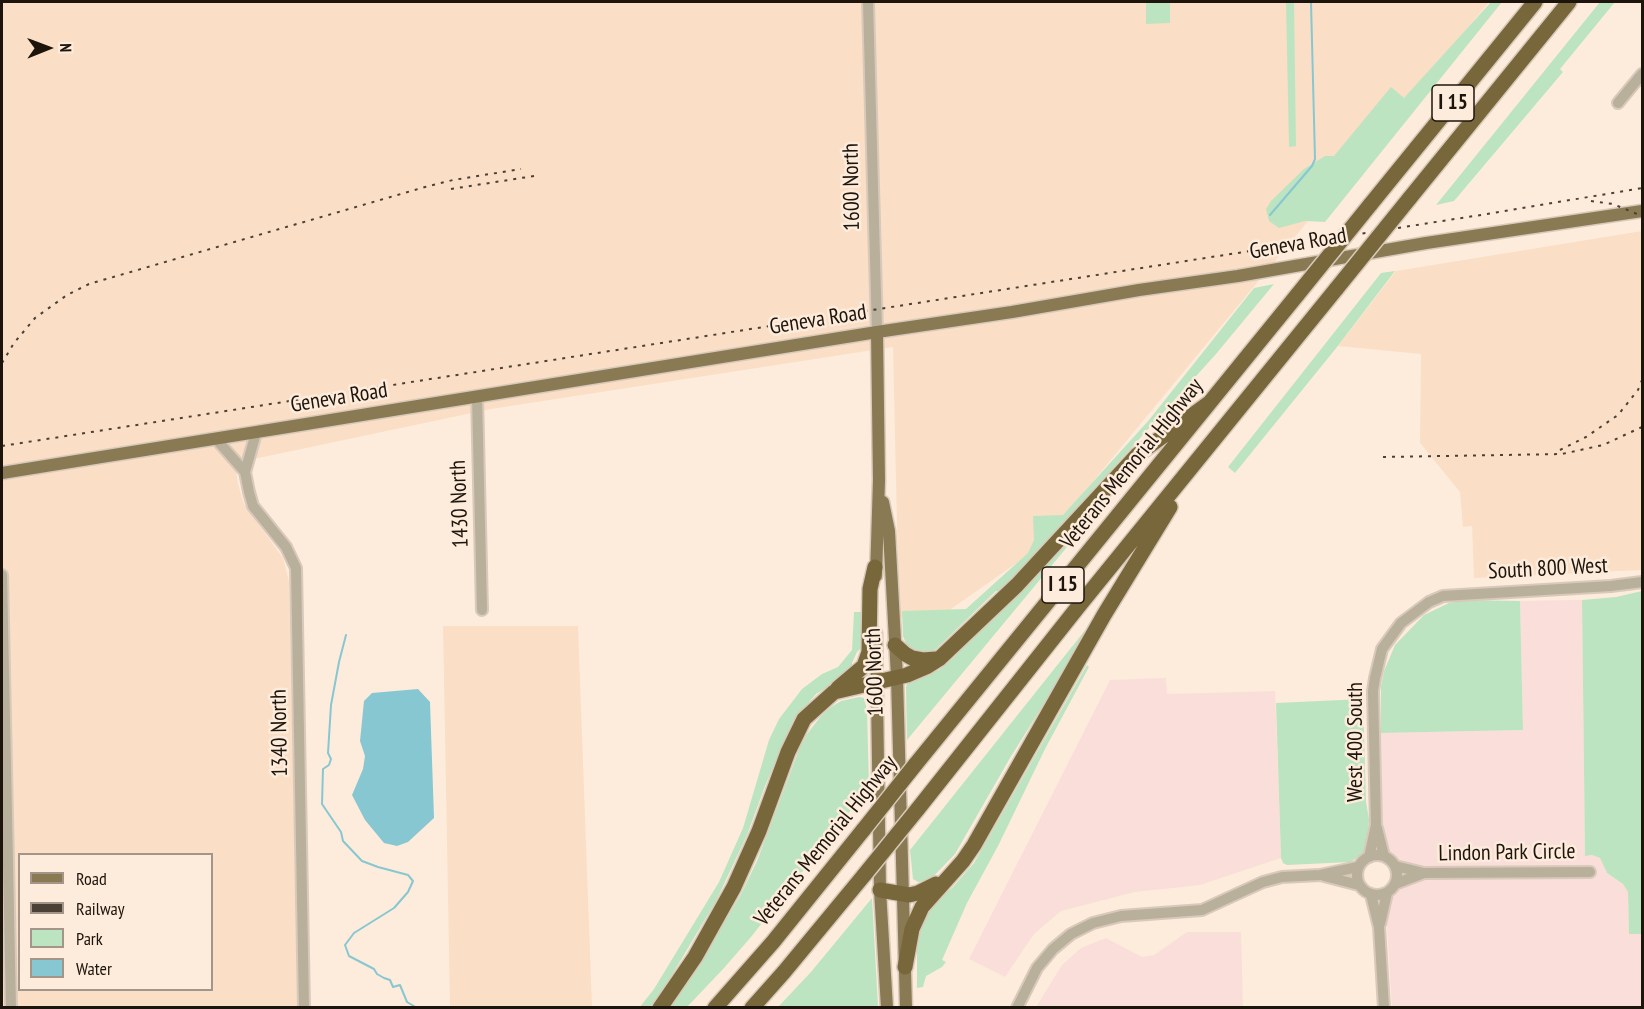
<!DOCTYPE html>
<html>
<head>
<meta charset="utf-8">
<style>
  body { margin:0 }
  #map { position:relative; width:1644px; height:1009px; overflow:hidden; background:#fdecdc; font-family:"PT Sans Narrow",sans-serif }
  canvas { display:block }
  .frame { position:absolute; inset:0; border:3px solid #1d140b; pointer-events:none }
  .legend { position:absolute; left:18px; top:853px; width:195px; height:138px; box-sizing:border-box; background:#fdecdc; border:2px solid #a39688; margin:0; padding:8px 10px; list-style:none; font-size:18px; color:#1d140b }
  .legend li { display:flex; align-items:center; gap:12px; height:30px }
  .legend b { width:30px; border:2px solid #a39688 }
  .north { position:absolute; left:18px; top:18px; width:60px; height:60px; -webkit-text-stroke:4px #fdecdc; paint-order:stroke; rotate:89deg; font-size:16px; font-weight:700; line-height:24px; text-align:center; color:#1d140b }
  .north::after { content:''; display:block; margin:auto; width:21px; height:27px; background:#1d140b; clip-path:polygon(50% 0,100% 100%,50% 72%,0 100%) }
</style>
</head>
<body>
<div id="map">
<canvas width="1644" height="1009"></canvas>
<div class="frame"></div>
<ul class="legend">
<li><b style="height:8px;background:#897a54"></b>Road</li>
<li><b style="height:8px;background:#4a4035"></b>Railway</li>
<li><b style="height:16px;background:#bde4c0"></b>Park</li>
<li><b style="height:16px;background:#87c7d1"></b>Water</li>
</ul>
<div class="north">N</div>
</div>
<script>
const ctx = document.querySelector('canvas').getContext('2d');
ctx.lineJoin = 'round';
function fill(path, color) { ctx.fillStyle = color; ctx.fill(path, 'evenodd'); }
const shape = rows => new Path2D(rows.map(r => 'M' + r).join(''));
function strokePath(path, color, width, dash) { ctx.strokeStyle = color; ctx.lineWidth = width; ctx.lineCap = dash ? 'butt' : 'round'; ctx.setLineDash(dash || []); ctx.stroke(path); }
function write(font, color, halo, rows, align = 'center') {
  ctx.font = font + ' "PT Sans Narrow",sans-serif'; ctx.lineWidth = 5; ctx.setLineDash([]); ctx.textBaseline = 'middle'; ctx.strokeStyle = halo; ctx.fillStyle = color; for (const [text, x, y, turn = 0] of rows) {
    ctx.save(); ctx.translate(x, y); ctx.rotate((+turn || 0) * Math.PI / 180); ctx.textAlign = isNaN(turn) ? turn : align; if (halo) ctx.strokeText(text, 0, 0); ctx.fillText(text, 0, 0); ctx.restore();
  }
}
fill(shape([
  [1582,600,1585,856,1592,855,1600,858,1607,873,1623,884,1628,892,1629,934,1642,934,1642,1007,1392,1007,1386,909,1393,891,1411,882,1411,867,1394,861,1382,837,1381,733,1523,730,1520,601],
  [1166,678,1167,694,1275,691,1281,858,1200,885,1135,892,1061,911,1034,934,1005,977,969,959,1110,680],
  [1187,932,1241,932,1243,1007,1036,1007,1062,965,1081,948,1106,938,1142,957,1154,955]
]), '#f9ded9');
fill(shape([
  [2,2,1489,2,1038,548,914,635,899,614,893,347,491,409,235,463,238,484,244,504,283,558,289,581,298,1007,2,1008],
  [20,854,212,854,212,990,20,990],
  [1642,231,1642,570,1474,578,1472,526,1463,527,1460,492,1420,443,1421,354,1338,346,1396,271],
  [443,626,578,626,592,1007,450,1007]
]), '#fadfc6');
fill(shape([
  [1146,2,1170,2,1170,23,1146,24],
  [1286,2,1294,2,1296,146,1289,147],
  [1491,2,1502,2,1325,222,1305,221,1279,228,1269,221,1266,209,1271,201,1304,169,1325,156,1334,156,1391,87,1404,98],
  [1600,2,1615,2,1560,69,1563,72,1454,201,1436,205],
  [1395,271,1337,347,1235,473,1228,467,1381,273],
  [1274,284,1216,354,1002,591,996,591,932,653,924,656,908,648,903,636,902,611,966,609,1028,553,1034,540,1033,516,1063,515,1149,420,1254,288],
  [1074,533,1077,535,907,740,906,687,908,682,939,670,953,658],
  [1642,591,1642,934,1629,934,1628,892,1623,884,1607,873,1600,858,1592,855,1585,856,1582,600,1616,597],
  [1468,600,1520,601,1523,730,1381,733,1381,686,1384,671,1395,645,1424,615,1449,603],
  [854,612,863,612,863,646,857,652,852,663,853,672,816,694,793,721,765,786,747,835,716,901,660,995,650,1007,639,1008,654,989,719,882,743,828,769,740,779,719,802,689,822,674,838,667,852,650],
  [1090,624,1092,625,1070,662,1010,758,955,854,930,880,918,882,913,879,910,850],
  [1087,665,1089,667,1045,749,998,846,967,903,942,960,946,962,942,967,926,976,923,987,917,988,917,939,923,919,934,902,952,888,974,863],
  [859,697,864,698,867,710,869,787,751,937,724,968,687,1007,669,1008,705,955,741,894,757,861,800,747,807,734,821,716,831,707,841,701],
  [1363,699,1366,802,1369,819,1368,846,1365,851,1351,862,1287,865,1283,863,1281,858,1276,703],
  [872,898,878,1007,778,1007,811,972]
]), '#bde4c0');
fill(shape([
  [418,689,430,702,434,818,408,842,397,846,384,843,365,820,352,795,363,769,365,756,360,741,364,701,372,693]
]), '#87c7d1');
strokePath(shape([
  [1270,215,1312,166,1315,159,1311,2],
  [346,635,339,662,331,705,328,753,331,759,329,765,323,769,322,804,341,832,343,841,362,861,378,867,408,875,413,881,408,892,394,908,354,933,345,945,349,956,374,969,377,974,384,978,390,980,393,987,400,985,407,1002,417,1008]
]), '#87c7d1', 2);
const minor = shape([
  [868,2,877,332],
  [1618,103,1642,74],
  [477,396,482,610],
  [256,433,245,472,249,492,253,506,286,547,296,568,304,1008],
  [216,439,245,472],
  [2,575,11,1008],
  [1377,828,1384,856],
  '1357 875a20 20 0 1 1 40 0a20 20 0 1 1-40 0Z',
  [1369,857,1376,825,1373,691,1375,678,1382,649,1401,623,1429,602,1443,596,1611,586,1642,582],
  [1395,866,1424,873,1590,872],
  [1324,876,1359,885],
  [1395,884,1424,873],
  [1371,895,1379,927,1384,1008],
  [1380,924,1387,893],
  [1017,1008,1037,968,1053,949,1071,934,1093,923,1121,916,1202,910,1263,882,1282,877,1320,875,1358,867]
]);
const major = shape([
  [2,473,877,332,1012,312,1139,290,1238,276,1426,243,1642,211],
  [883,502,889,531,897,677,906,1008],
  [876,576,879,480,877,332],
  [876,633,880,890,887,1008]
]);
const highway = shape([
  [1409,199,1569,2],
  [1370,205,1535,2],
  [895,645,905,654,912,658,923,660,936,659],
  [838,688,864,666,869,652,870,589,875,567],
  [915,765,1298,294],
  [917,810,1078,607,1337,288],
  [880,890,909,895,918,893,936,884],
  [905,967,912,929,922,907,963,861,974,845,1104,615,1170,507],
  [660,1008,695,957,734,887,759,831,788,752,804,719,834,692,907,675,928,666,939,659,1017,585,1137,455,1209,403],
  [715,1008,773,942,864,829],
  [752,1008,784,972,865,874]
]);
strokePath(minor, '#d9c9bb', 14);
strokePath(major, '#d9c9bb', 15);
strokePath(highway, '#d9c9bb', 18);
strokePath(minor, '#b8b09b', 10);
strokePath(major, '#897a54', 12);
strokePath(highway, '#78673a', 15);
strokePath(shape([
  [451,189,534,176],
  [1591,201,1613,204,1642,216],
  [2,363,14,343,35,318,67,295,89,284,425,187,453,180,521,169],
  [2,446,1487,214,1642,188],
  [1560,450,1586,437,1618,415,1638,390,1642,380],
  [1383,457,1562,454,1603,445,1642,427]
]), '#4a4035', 2, [3, 6]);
const highwayBridge = shape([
  [1337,288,1409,199],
  [1298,294,1370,205],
  [864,829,915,765],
  [865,874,917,810]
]);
strokePath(highwayBridge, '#d9c9bb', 18, []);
strokePath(highwayBridge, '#78673a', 15);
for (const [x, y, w] of [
  [1453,103,42],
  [1063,585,42]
]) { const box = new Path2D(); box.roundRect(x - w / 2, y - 18, w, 36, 4.5); ctx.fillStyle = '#fdecdc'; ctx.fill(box); strokePath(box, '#1d140b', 1.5); }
write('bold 21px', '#1d140b', null, [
  ["I 15",1453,103],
  ["I 15",1063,585]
]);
write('22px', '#1d140b', '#fdecdc', [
  ["1600 North",852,187,-91],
  ["Geneva Road",1298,244,-10],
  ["Geneva Road",818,320,-9],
  ["Geneva Road",339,398,-9],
  ["Veterans Memorial Highway",1132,464,-51],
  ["1430 North",460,504,-92],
  ["South 800 West",1548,569,-3],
  ["1600 North",875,672,-92],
  ["1340 North",280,733,-91],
  ["West 400 South",1356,742,-90],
  ["Veterans Memorial Highway",826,841,-51],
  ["Lindon Park Circle",1507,853,-1]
]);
</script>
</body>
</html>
